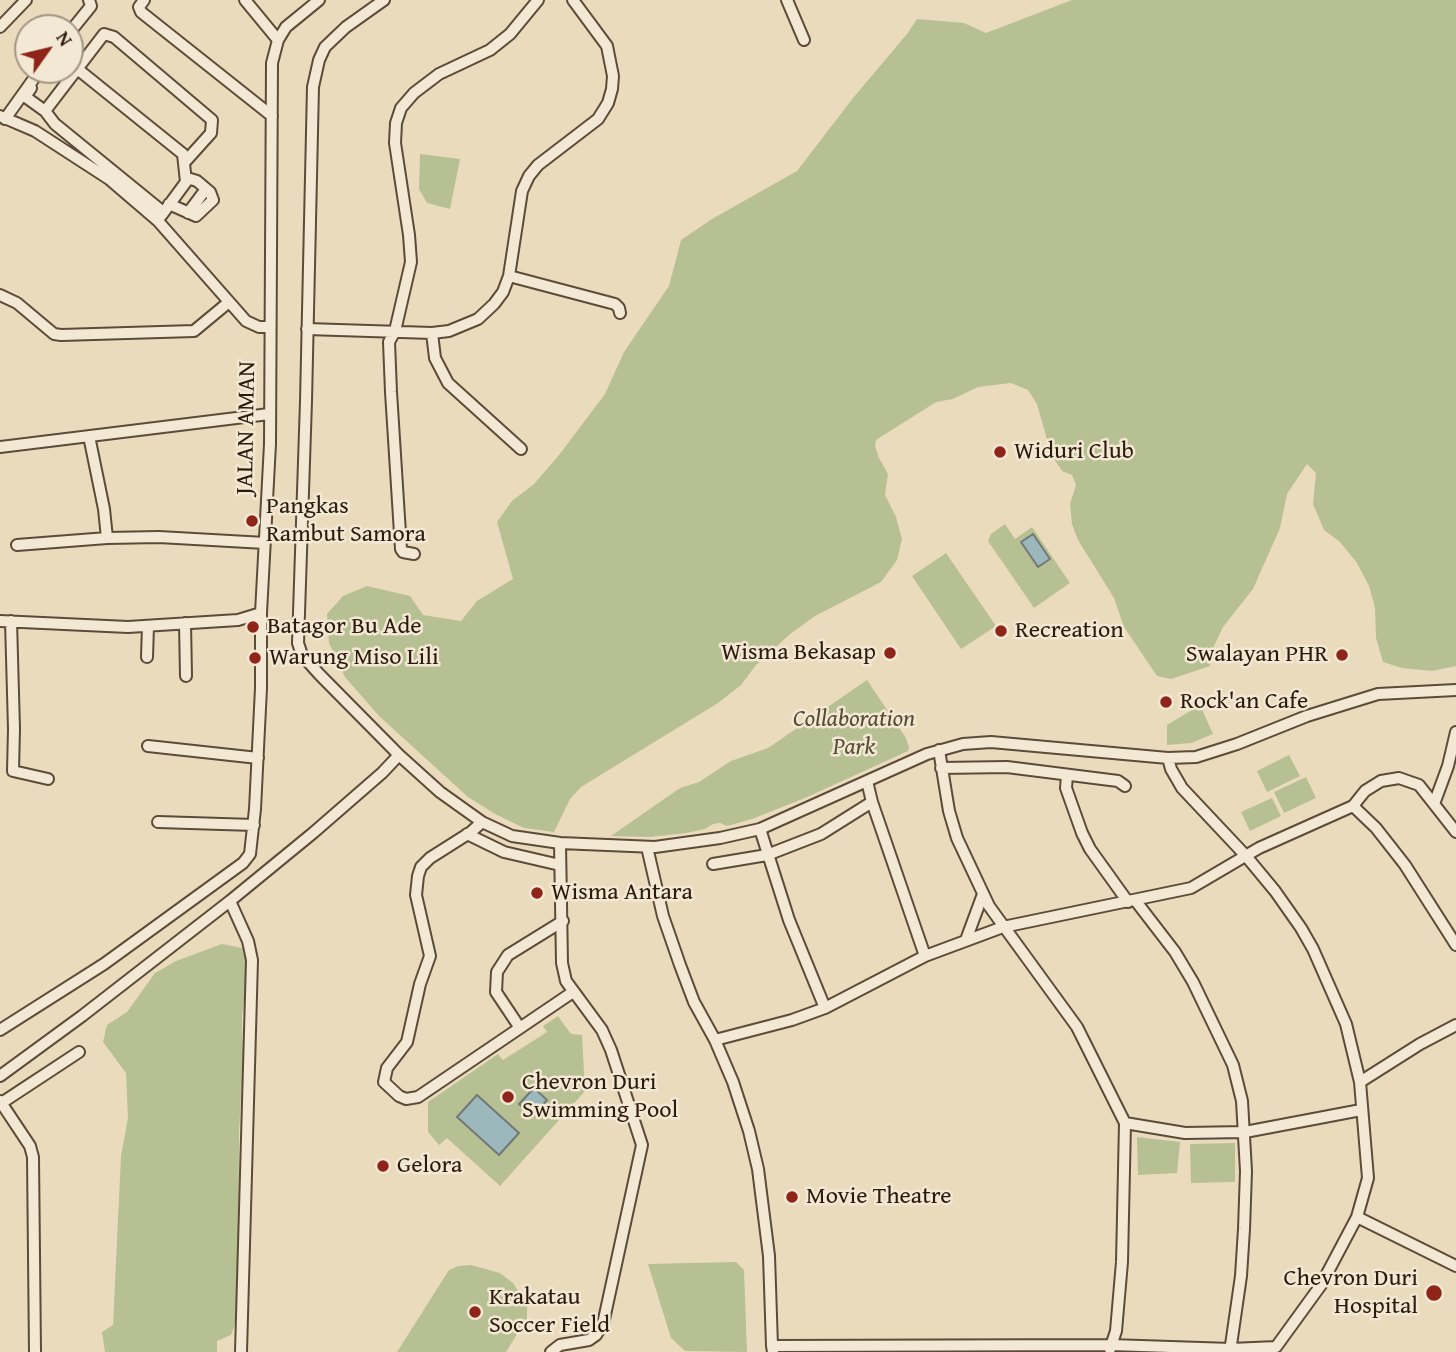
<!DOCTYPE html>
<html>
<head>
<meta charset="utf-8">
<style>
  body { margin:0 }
  #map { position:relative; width:1456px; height:1352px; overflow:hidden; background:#ebdbbd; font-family:"Gentium Book Plus",serif }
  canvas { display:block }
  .north { position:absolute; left:14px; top:14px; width:70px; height:70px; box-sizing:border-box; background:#f2e8d4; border:2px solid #a39684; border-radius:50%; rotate:56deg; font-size:19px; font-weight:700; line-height:28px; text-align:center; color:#2c1b0b }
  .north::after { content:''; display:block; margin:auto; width:24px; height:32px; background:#8f2418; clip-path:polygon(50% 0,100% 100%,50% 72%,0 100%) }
</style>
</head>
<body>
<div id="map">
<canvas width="1456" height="1352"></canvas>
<div class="north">N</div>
</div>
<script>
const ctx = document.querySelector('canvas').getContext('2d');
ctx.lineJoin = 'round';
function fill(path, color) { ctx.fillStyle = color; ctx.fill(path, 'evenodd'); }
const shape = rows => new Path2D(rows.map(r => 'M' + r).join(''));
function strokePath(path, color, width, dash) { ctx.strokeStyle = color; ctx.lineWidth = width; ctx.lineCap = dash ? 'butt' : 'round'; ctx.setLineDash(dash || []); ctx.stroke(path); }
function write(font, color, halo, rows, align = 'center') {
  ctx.font = font + ' "Gentium Book Plus",serif'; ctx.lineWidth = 5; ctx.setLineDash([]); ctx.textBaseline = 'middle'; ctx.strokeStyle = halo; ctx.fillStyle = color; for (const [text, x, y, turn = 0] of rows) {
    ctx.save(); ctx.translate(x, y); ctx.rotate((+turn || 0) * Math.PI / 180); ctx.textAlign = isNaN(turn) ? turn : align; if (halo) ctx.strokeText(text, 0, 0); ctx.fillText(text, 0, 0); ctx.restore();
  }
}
fill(shape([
  [1072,0,1456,0,1456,666,1432,671,1402,668,1383,662,1376,638,1375,608,1369,586,1357,563,1340,542,1324,530,1313,504,1316,473,1307,464,1287,494,1280,528,1253,589,1223,627,1214,646,1210,666,1171,679,1157,676,1124,627,1114,598,1078,540,1072,524,1070,504,1076,485,1072,475,1062,471,1051,454,1037,404,1028,390,1011,383,978,387,953,399,936,402,876,440,875,446,879,458,888,474,885,495,896,517,902,539,897,560,881,582,815,616,789,635,756,665,741,685,718,703,581,787,570,799,554,832,524,828,495,814,468,797,379,716,345,677,329,643,327,614,343,596,367,586,410,596,423,615,461,621,477,601,513,579,497,522,512,501,534,484,559,455,605,394,624,352,669,286,681,240,712,219,797,171,853,98,907,34,917,19,964,23,986,33],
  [420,154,460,159,450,209,427,203,419,189],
  [1005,524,1015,539,1032,527,1070,583,1034,608,988,541,991,534],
  [946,553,996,626,961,649,912,576],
  [867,680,906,738,909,747,908,751,805,798,752,819,727,826,720,823,713,824,705,829,686,833,650,837,611,836,680,788,699,782,731,761,768,748],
  [1200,705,1213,734,1191,743,1167,745,1167,725],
  [1289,755,1300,776,1267,792,1257,771],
  [1306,777,1316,798,1284,813,1274,792],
  [1272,798,1281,816,1250,831,1241,812],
  [222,944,242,948,248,968,242,1017,243,1060,239,1132,238,1316,231,1335,217,1341,217,1352,105,1352,102,1332,113,1325,121,1156,128,1118,126,1073,103,1042,107,1025,127,1012,155,973,176,961],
  [558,1016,571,1034,582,1035,585,1091,500,1186,447,1138,439,1145,428,1132,428,1102,498,1054,503,1060,547,1032,543,1026],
  [1137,1137,1180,1142,1177,1173,1138,1175],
  [1235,1143,1235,1182,1191,1183,1190,1144],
  [736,1262,744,1270,747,1352,685,1351,671,1338,648,1264],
  [471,1265,500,1273,513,1283,527,1306,527,1318,506,1352,397,1352,449,1270,458,1266]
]), '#b7c092');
const water = shape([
  [1033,534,1050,559,1038,567,1021,542,1033,534],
  [534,1088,547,1100,532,1116,519,1104,534,1088],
  [477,1095,519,1133,499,1155,457,1117,477,1095]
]);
fill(water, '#9db8bc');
strokePath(water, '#707975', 2);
const minor = shape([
  [144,0,139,7,141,12,272,116],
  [245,0,278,40],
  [384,0,346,27,325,47,319,60,313,87,306,401,298,643,302,655,319,674,399,755,440,792,482,822,512,836,560,843,655,847,720,838,760,829,927,754,963,744,991,742,1168,758,1196,757,1237,744,1307,716,1378,694,1456,690],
  [787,0,804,40],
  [0,27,26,0],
  [70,32,91,6,89,0],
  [70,63,183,154,186,182,161,216],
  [31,88,27,94,27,98,45,111],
  [0,116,35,131,109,179,158,221,246,321,259,327,270,327],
  [5,119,40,70],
  [169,204,196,216,213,200,210,192,197,181,187,178],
  [163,212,55,124,45,111,104,34,114,37,212,120,211,133,184,163],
  [188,213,206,189],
  [509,276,615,304,619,308,620,313],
  [0,295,17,303,54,334,61,335,194,331,229,302],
  [307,329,432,333,449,331,478,319,494,304,503,292,509,276,522,191,529,176,538,165,598,119,608,103,612,89,613,76,607,46,573,0],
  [432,333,435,358,448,383,521,449],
  [89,436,104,509,107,538],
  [0,447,269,414],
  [17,545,107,538,159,537,265,543],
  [414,554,403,552,401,549,391,392,389,342,395,331,411,262,409,235,395,143,396,123,401,108,414,93,439,74,490,50,510,34,538,0],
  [0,621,128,627,238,620,261,613],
  [11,621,14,729,13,771,48,779],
  [185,623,186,676],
  [147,657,148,626],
  [148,746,258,758],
  [939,750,949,811,957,838,989,906,1077,1027,1125,1123,1122,1262,1116,1331,1110,1349],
  [941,768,1007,767,1118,781,1125,786],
  [1067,775,1066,788,1082,833,1090,849,1128,902],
  [867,781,872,802,925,956],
  [1434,804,1448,766,1456,732],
  [1353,806,1376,828,1405,865,1456,945],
  [158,822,254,825],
  [482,822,471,832,430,858,421,867,418,876,416,895,430,956,420,984,407,1042,387,1068,384,1082,399,1096,406,1099,418,1097,573,992],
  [760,829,789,920,825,1008],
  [467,834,504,852,560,865],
  [647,847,663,916,680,965,694,1002,715,1040,733,1082,749,1131,758,1169,769,1256,772,1346],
  [713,864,767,855,821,834,872,802],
  [1135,900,1175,952,1193,982,1233,1065,1242,1101,1246,1171,1244,1229,1241,1276,1230,1352],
  [230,901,248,941,252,960,241,1352],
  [966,940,983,894],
  [520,1028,496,992,497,972,508,955,563,921],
  [0,1030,104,964,243,863,250,854,255,809,261,688,261,613,270,444,272,63,278,40,286,27,319,0],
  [715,1040,792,1020,825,1008,925,956,1003,927,1191,888,1259,848,1353,806,1365,791,1381,781,1399,778,1419,785,1456,832],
  [0,1076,82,1016,230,901,313,833,382,773,399,755],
  [1360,1082,1420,1044,1456,1025],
  [0,1101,30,1146,33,1157,35,1352],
  [0,1104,79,1052],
  [1125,1123,1185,1133,1245,1132,1361,1110],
  [1357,1217,1456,1266],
  [551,1352,560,1345,589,1340,596,1335,603,1324,642,1145,611,1050,602,1030,566,981,562,963,560,843],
  [773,1352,772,1346,1111,1345,1231,1349,1276,1347,1321,1285,1357,1217,1368,1178,1360,1082,1346,1024,1313,949,1301,928,1275,891,1246,856,1182,788,1171,769,1168,758]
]);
strokePath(minor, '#5c4b38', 14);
strokePath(minor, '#f2e8d4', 10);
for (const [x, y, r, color] of [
  [1000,452,7,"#8f2418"],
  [252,521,7,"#8f2418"],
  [253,627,7,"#8f2418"],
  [1001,631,7,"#8f2418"],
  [890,653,7,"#8f2418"],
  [1342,655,7,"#8f2418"],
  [255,658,7,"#8f2418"],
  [1166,702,7,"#8f2418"],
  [537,893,7,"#8f2418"],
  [508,1097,7,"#8f2418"],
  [383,1166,7,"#8f2418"],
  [792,1197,7,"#8f2418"],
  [1434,1293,9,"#8f2418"],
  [475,1312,7,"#8f2418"]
]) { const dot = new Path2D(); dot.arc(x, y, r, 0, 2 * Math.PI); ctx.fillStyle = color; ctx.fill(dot); strokePath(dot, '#f2e8d4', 2.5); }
write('24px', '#2c1b0b', '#f2e8d4', [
  ["JALAN AMAN",247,428,-89]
]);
write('24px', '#2c1b0b', '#f2e8d4', [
  ["Widuri Club",1014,452],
  ["Pangkas",266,507],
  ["Rambut Samora",266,535],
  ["Batagor Bu Ade",267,627],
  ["Recreation",1015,631],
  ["Wisma Bekasap",876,653,"right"],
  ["Swalayan PHR",1328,655,"right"],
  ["Warung Miso Lili",269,658],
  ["Rock'an Cafe",1180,702],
  ["Wisma Antara",551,893],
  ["Chevron Duri",522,1083],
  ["Swimming Pool",522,1111],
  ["Gelora",397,1166],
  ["Movie Theatre",806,1197],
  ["Chevron Duri",1418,1279,"right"],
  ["Hospital",1418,1307,"right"],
  ["Krakatau",489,1298],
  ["Soccer Field",489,1326]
], 'left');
write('italic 24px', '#564d34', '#f2e8d4', [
  ["Collaboration",854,720],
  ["Park",854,748]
]);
</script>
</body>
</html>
